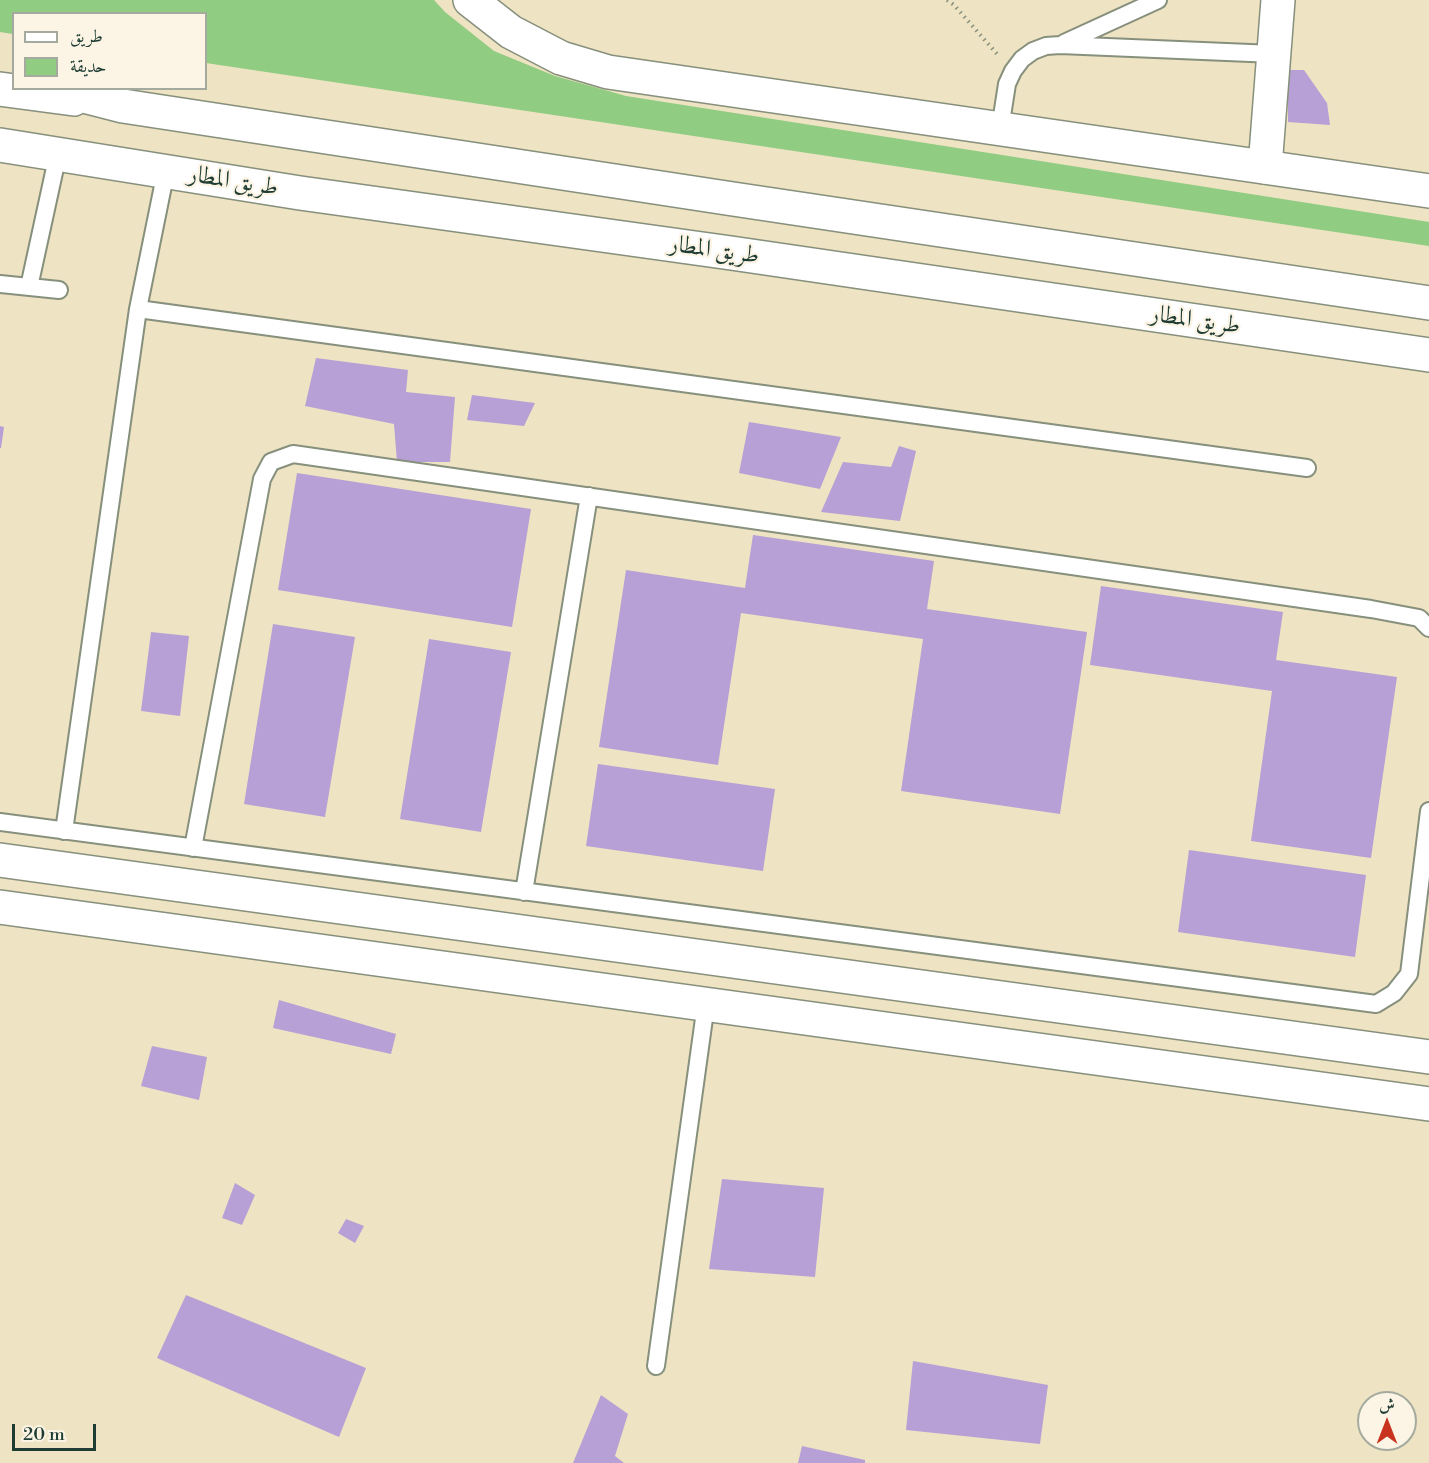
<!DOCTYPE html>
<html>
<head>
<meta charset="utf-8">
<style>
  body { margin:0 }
  #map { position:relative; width:1429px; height:1463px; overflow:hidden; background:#eee3c3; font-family:"Libre Bodoni",Amiri,serif }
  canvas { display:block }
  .legend { position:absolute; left:12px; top:12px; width:195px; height:78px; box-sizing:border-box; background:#fcf5e5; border:2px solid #a4ab9e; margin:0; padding:8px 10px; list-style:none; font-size:18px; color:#1f3d34 }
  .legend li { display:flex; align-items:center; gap:12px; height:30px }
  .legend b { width:30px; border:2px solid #a4ab9e }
  .north { position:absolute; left:1357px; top:1391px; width:60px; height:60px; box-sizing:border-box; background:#fcf5e5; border:2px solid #a4ab9e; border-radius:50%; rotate:0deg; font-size:16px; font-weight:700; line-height:24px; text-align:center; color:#1f3d34 }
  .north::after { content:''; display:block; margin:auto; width:21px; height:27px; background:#c8321e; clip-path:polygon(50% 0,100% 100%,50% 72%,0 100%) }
  .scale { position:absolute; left:12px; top:1424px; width:84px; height:27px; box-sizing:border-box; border:3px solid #1f3d34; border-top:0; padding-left:8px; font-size:18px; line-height:21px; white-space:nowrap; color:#1f3d34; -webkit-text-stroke:4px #fcf5e5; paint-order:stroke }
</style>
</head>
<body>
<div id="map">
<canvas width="1429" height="1463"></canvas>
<ul class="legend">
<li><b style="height:8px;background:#fff"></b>طريق</li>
<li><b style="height:16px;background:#90cc81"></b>حديقة</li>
</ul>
<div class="north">ش</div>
<div class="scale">20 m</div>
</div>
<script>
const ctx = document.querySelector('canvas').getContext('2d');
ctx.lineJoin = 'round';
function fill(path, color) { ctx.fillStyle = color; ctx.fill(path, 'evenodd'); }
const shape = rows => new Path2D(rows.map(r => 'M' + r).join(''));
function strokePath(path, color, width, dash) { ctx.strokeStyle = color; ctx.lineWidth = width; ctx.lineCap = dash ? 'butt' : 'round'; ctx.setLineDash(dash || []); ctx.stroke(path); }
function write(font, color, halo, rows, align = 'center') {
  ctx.font = font + ' "Libre Bodoni",Amiri,serif'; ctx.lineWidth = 4.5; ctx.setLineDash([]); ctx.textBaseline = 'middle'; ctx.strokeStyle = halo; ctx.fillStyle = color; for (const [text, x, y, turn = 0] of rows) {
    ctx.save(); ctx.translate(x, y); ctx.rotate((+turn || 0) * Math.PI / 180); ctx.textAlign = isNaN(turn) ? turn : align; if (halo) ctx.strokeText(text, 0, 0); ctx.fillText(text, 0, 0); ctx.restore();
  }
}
fill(shape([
  [0,0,434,0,445,12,494,51,555,76,626,96,1429,222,1429,246,206,63,206,14,14,14,13,34,0,32]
]), '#90cc81');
fill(shape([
  [1288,70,1304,70,1327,103,1330,125,1288,122],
  [316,358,408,370,406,392,455,397,450,462,397,462,394,424,305,406],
  [472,395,535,403,524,426,467,420],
  [749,422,841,437,820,489,739,473],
  [0,426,4,427,1,448,0,448],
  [899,446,916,451,900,521,821,512,843,462,891,467],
  [297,473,531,509,512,627,278,590],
  [753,535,934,561,927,609,1087,632,1060,814,901,791,923,639,741,613,718,765,599,747,626,570,745,588],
  [1101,586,1283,612,1276,660,1397,677,1371,858,1251,841,1272,691,1090,665],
  [273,624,355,637,325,817,244,804],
  [151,632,189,636,180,716,141,711],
  [429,639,511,652,481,832,400,819],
  [598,764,775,789,763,871,586,846],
  [1189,850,1366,875,1355,957,1178,932],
  [279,1000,396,1034,391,1054,273,1028],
  [152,1046,207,1057,199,1100,141,1086],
  [722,1179,824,1188,815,1277,709,1269],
  [235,1183,255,1195,242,1225,222,1218],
  [346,1219,364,1226,355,1243,338,1233],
  [186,1295,366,1368,339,1437,157,1358],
  [913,1361,1048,1385,1040,1444,906,1430],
  [601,1395,628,1414,615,1456,624,1463,573,1463],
  [802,1446,865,1460,865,1463,798,1463]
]), '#b7a0d5');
const service = shape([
  [1064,43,1158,0],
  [1000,129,1007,84,1013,71,1022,59,1033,51,1046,46,1060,45,1274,54],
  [0,284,59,290],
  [29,287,58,154],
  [138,309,1307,468],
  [0,822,1376,1004,1394,993,1409,974,1429,811],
  [64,831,138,309,166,171],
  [193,848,262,479,271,462,293,454,1371,609,1419,618,1429,628],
  [524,892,589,496],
  [656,1366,706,1004]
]);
const minor = shape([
  [1265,167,1278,0]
]);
const tertiary = shape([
  [470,0,511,32,561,58,608,72,1429,191]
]);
const primary = shape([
  [0,860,1429,1057],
  [0,907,1429,1104]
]);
const trunk = shape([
  [53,88,123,106,733,199,1429,303],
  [0,89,74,99],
  [0,145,300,193,731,253,1429,355]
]);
strokePath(service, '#86907c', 20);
strokePath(minor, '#86907c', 36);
strokePath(tertiary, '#86907c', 36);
strokePath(primary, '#86907c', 36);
strokePath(trunk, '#86907c', 36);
strokePath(shape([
  [947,0,954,5,997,54]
]), '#86907c', 4, [1.5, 4.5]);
strokePath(service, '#fff', 16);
strokePath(minor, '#fff', 33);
strokePath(tertiary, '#fff', 33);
strokePath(primary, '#fff', 33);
strokePath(trunk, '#fff', 33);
write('24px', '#1f3d34', '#fcf5e5', [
  ["طريق المطار",233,182,9],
  ["طريق المطار",714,251,8],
  ["طريق المطار",1195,321,8]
]);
</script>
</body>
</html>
